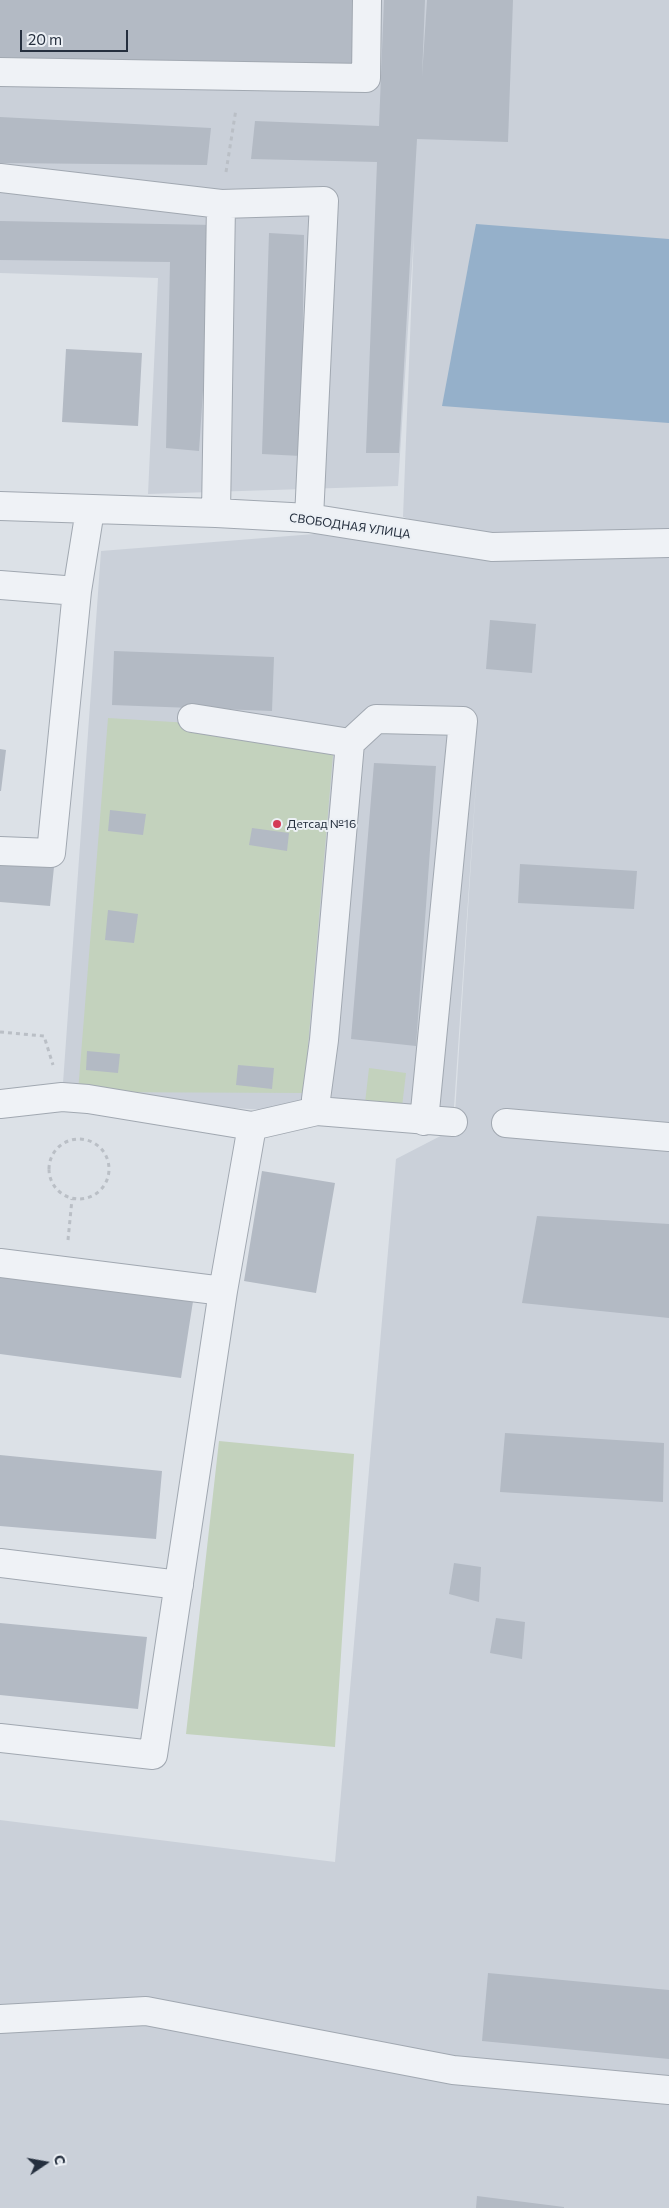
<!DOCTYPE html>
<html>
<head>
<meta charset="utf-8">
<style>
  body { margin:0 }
  #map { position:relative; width:669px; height:2208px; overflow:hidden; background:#dce1e7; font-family:Commissioner,sans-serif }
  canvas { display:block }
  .north { position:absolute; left:20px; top:2138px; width:50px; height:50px; -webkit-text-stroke:4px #ecf0f5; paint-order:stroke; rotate:78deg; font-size:14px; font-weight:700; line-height:20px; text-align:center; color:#252f3e }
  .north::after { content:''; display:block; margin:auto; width:18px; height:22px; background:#252f3e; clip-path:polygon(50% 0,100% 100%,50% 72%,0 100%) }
  .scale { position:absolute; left:20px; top:30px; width:108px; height:22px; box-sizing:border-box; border:2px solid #252f3e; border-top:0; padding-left:6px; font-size:15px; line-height:18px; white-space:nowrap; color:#252f3e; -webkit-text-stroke:4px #ecf0f5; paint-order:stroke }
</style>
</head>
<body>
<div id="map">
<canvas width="669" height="2208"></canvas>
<div class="north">С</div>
<div class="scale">20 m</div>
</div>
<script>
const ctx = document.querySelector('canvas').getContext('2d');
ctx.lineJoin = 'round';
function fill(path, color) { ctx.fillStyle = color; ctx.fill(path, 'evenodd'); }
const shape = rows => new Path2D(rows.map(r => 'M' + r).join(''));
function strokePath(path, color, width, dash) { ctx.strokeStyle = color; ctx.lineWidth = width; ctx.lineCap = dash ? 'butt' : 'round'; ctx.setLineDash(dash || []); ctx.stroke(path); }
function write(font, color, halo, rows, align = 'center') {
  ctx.font = font + ' Commissioner,sans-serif'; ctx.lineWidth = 4; ctx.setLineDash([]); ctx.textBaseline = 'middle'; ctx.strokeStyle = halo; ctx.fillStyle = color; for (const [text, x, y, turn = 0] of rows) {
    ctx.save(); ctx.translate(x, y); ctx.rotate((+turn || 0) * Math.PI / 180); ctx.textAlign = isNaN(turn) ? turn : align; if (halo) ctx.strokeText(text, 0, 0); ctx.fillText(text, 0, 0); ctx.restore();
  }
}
fill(shape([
  [0,0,669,0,669,2208,0,2208,0,1820,335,1862,396,1159,454,1129,477,768,453,1122,62,1097,101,551,402,527,491,544,403,517,414,235,398,486,148,494,158,278,0,273]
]), '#cad0d9');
fill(shape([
  [108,718,304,730,334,743,304,1093,78,1092],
  [369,1068,406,1073,402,1107,365,1103],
  [219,1441,354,1454,335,1747,186,1734]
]), '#c3d2bd');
fill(shape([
  [476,224,669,239,669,423,442,406]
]), '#95b0ca');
fill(shape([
  [0,0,355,0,355,70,0,57],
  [384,0,425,0,422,77,427,0,513,0,508,142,417,139,399,453,366,453,377,162,251,159,255,121,379,126],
  [0,117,211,128,207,165,0,163],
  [0,221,214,225,199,451,166,448,170,262,0,260],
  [269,233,304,235,301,456,262,454],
  [66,349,142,353,138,426,62,422],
  [490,620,536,624,532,673,486,669],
  [114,651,274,657,272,711,112,705],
  [0,749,6,750,1,791,0,791],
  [374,763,436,766,416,1046,351,1039],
  [110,810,146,814,143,835,108,831],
  [252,828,289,833,287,851,249,845],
  [0,863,54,867,50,906,0,902],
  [520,864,637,871,634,909,518,903],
  [108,910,138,914,134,943,105,940],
  [87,1051,120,1054,118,1073,86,1070],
  [238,1065,274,1068,272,1089,236,1085],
  [262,1171,335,1183,316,1293,244,1281],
  [537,1216,669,1224,669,1318,522,1303],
  [0,1273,194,1295,181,1378,0,1354],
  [505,1433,664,1443,663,1502,500,1492],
  [0,1455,162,1471,156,1539,0,1526],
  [454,1563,481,1567,479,1602,449,1594],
  [496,1618,525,1622,522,1659,490,1653],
  [0,1623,147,1637,138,1709,0,1695],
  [488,1973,669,1990,669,2059,482,2041],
  [477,2196,564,2207,564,2208,476,2208]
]), '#b3bac4');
const minor = shape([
  [0,72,366,78,367,0],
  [0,178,221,204,216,513],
  [221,204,324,201,309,518],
  [0,506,216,513,309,518,492,547,669,543],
  [0,585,77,591],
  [192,718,350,743],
  [0,851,51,853,77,591,90,510],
  [0,1104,62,1097,88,1099,252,1126,317,1111,453,1122],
  [317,1111,316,1099,324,1040,350,743,376,719,463,721,424,1121],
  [506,1123,669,1137],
  [0,1263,223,1291],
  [0,1563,179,1585],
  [0,1738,153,1755,223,1291,252,1126],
  [0,2019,146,2011,453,2070,669,2090]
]);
strokePath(minor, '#a1a8b1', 30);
strokePath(shape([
  [226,172,236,109],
  [0,1032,44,1036,53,1065],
  '49 1169a30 30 0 1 1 60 0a30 30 0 1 1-60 0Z',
  [68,1240,72,1199]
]), '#babfc6', 3, [4, 4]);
strokePath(minor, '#eff2f6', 28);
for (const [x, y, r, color] of [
  [277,824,5,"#d43a56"]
]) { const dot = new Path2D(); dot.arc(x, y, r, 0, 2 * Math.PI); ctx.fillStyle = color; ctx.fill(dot); strokePath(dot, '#ecf0f5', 2); }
write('12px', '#252f3e', '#ecf0f5', [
  ["СВОБОДНАЯ УЛИЦА",350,526,8]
]);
write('12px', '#252f3e', '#ecf0f5', [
  ["Детсад №16",287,824]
], 'left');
</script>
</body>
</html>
